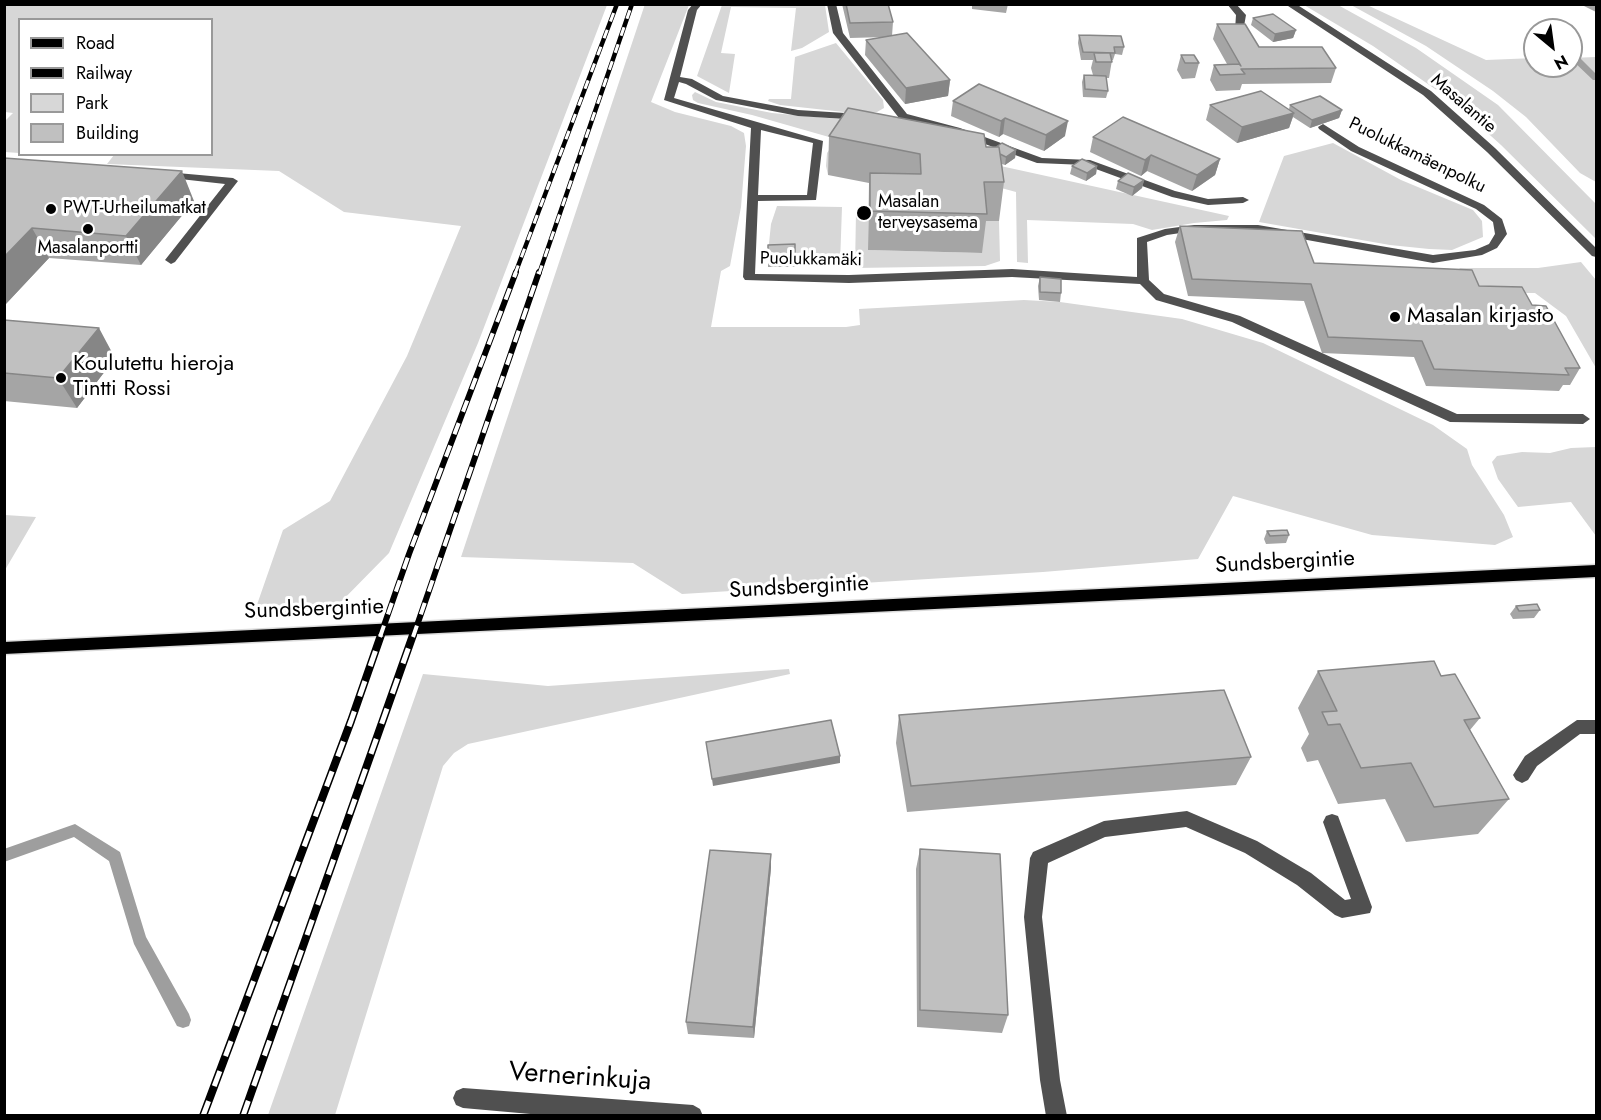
<!DOCTYPE html>
<html>
<head>
<meta charset="utf-8">
<style>
  body { margin:0 }
  #map { position:relative; width:1601px; height:1120px; overflow:hidden; background:#fff; font-family:Jost,sans-serif }
  canvas { display:block }
  .frame { position:absolute; inset:0; border:6px solid #000; pointer-events:none }
  .legend { position:absolute; left:18px; top:18px; width:195px; height:138px; box-sizing:border-box; background:#fff; border:2px solid #999; margin:0; padding:8px 10px; list-style:none; font-size:18px; color:#000 }
  .legend li { display:flex; align-items:center; gap:12px; height:30px }
  .legend b { width:30px; border:2px solid #999 }
  .north { position:absolute; left:1523px; top:18px; width:60px; height:60px; box-sizing:border-box; background:#fff; border:2px solid #999; border-radius:50%; rotate:151deg; font-size:16px; font-weight:700; line-height:24px; text-align:center; color:#000 }
  .north::after { content:''; display:block; margin:auto; width:21px; height:27px; background:#000; clip-path:polygon(50% 0,100% 100%,50% 72%,0 100%) }
</style>
</head>
<body>
<div id="map">
<canvas width="1601" height="1120"></canvas>
<div class="frame"></div>
<ul class="legend">
<li><b style="height:8px;background:#000"></b>Road</li>
<li><b style="height:8px;background:#000"></b>Railway</li>
<li><b style="height:16px;background:#d7d7d7"></b>Park</li>
<li><b style="height:16px;background:#c0c0c0"></b>Building</li>
</ul>
<div class="north">N</div>
</div>
<script>
const ctx = document.querySelector('canvas').getContext('2d');
ctx.lineJoin = 'round';
function fill(path, color) { ctx.fillStyle = color; ctx.fill(path, 'evenodd'); }
const shape = rows => new Path2D(rows.map(r => 'M' + r).join(''));
function strokePath(path, color, width, dash) { ctx.strokeStyle = color; ctx.lineWidth = width; ctx.lineCap = dash ? 'butt' : 'round'; ctx.setLineDash(dash || []); ctx.stroke(path); }
function write(font, color, halo, rows, align = 'center') {
  ctx.font = font + ' Jost,sans-serif'; ctx.lineWidth = 6; ctx.setLineDash([]); ctx.textBaseline = 'middle'; ctx.strokeStyle = halo; ctx.fillStyle = color; for (const [text, x, y, turn = 0] of rows) {
    ctx.save(); ctx.translate(x, y); ctx.rotate((+turn || 0) * Math.PI / 180); ctx.textAlign = isNaN(turn) ? turn : align; if (halo) ctx.strokeText(text, 0, 0); ctx.fillText(text, 0, 0); ctx.restore();
  }
}
fill(shape([
  [645,4,689,5,651,102,675,112,731,126,744,133,746,146,741,207,730,266,721,271,711,327,846,327,860,325,859,309,1024,300,1060,302,1182,319,1263,343,1433,425,1467,449,1472,465,1504,515,1513,537,1495,545,1372,535,1233,496,1198,559,1043,572,682,594,633,563,461,557],
  [4,5,607,5,478,343,389,553,333,610,252,619,283,530,330,501,407,356,461,226,344,212,279,171,107,164,114,155,212,154,212,20,20,20,19,153,5,152,5,121,13,113,5,112],
  [722,5,825,5,829,32,802,48,791,51,796,8,731,7,721,53,735,54,729,93,697,76],
  [1304,5,1338,5,1416,48,1498,105,1596,204,1596,239,1501,145,1451,100,1373,46],
  [1351,5,1367,5,1486,60,1535,58,1535,66,1571,66,1571,58,1596,57,1596,182,1580,173,1526,117,1493,91,1426,46],
  [836,43,883,100,884,108,877,112,844,112,780,105,768,101,769,99,791,99,795,57],
  [695,92,716,102,772,113,849,120,996,165,1229,216,1227,220,1194,223,1152,230,1133,224,1027,220,1028,263,1017,262,1016,192,847,146,828,175,826,166,827,153,832,146,829,137,752,115,698,103,693,100,692,95],
  [1333,143,1401,180,1473,210,1482,221,1483,237,1452,250,1429,249,1390,245,1259,222,1284,156],
  [777,206,842,207,840,264,795,267,795,253,768,253,771,224],
  [856,212,868,212,868,250,981,253,979,221,999,221,1000,261,985,266,855,268],
  [1581,262,1596,280,1596,368,1566,316,1535,293,1487,293,1459,268,1538,268],
  [1596,447,1596,536,1571,502,1518,507,1498,479,1492,462,1497,456,1522,452,1550,453,1571,448],
  [5,515,36,517,5,570,4,515],
  [789,669,790,674,468,744,454,753,443,766,335,1115,268,1115,423,674,548,686]
]), '#d7d7d7');
fill(shape([
  [1572,56,1578,56,1596,74,1596,80,1593,80,1572,60,1572,56],
  [75,824,120,852,146,937,189,1014,191,1020,189,1026,183,1028,177,1026,134,944,109,861,74,837,4,862,4,849,75,824]
]), '#9e9e9e');
const major = shape([
  [1596,565,1596,577,4,654,4,642,1596,565]
]);
strokePath(major, '#dbdbdb', 3);
fill(shape([
  [693,4,702,4,697,10,680,77,692,79,723,96,798,110,861,114,866,117,861,120,798,116,716,100,686,84,679,82,674,98,823,141,816,200,758,201,755,274,849,275,1012,269,1137,277,1137,238,1165,229,1194,225,1258,225,1433,255,1475,250,1489,244,1495,234,1493,222,1476,209,1351,151,1319,129,1318,127,1323,124,1359,147,1484,205,1502,219,1507,234,1497,248,1482,255,1433,263,1258,231,1194,231,1167,235,1147,242,1149,280,1164,294,1240,316,1457,414,1583,414,1590,419,1583,424,1450,422,1232,322,1156,300,1140,284,1012,277,849,283,745,280,743,277,751,128,664,100,688,10,693,4],
  [761,130,813,143,807,195,758,195,761,130],
  [827,4,836,4,843,33,907,114,960,128,1042,158,1090,160,1175,191,1208,199,1243,197,1249,200,1243,203,1208,205,1172,197,1085,165,1037,163,952,132,899,118,833,33,827,4],
  [1227,4,1236,4,1246,15,1243,32,1235,30,1236,15,1227,4],
  [1285,4,1296,4,1431,91,1495,148,1596,248,1596,257,1592,256,1487,152,1423,95,1285,4],
  [166,172,233,178,238,181,175,262,171,264,165,260,225,184,162,177,162,173,166,172],
  [1577,720,1596,720,1596,734,1580,734,1537,766,1528,780,1522,783,1516,780,1513,775,1525,756,1577,720],
  [1187,811,1257,841,1311,873,1345,900,1351,899,1323,822,1326,816,1332,814,1338,816,1372,907,1370,913,1342,918,1335,915,1297,885,1245,853,1186,827,1105,837,1048,863,1042,917,1060,1080,1067,1116,1046,1116,1040,1080,1024,917,1030,858,1033,852,1104,821,1187,811],
  [463,1088,693,1105,700,1109,703,1116,553,1116,463,1108,456,1105,453,1098,456,1091,463,1088]
]), '#505050');
fill(major, '#000');
const railFar2 = shape([
  [515,274,617,4],
  [539,274,632,4]
]);
const railFar1 = shape([
  [380,637,409,554,516,272],
  [413,637,539,272]
]);
const rail = shape([
  [203,1116,351,721,381,635],
  [243,1116,413,635]
]);
strokePath(railFar2, '#000', 4.5);
strokePath(railFar1, '#000', 6);
strokePath(rail, '#000', 8);
strokePath(railFar2, '#fff', 3, [9]);
strokePath(railFar1, '#fff', 4, [12]);
strokePath(rail, '#fff', 5, [16]);
fill(shape([
  [842,4,888,4,893,22,892,36,950,80,948,96,905,104,865,55,866,40,886,37,850,38],
  [972,4,1008,4,1006,13,972,9],
  [1580,4,1596,4,1596,12],
  [1253,18,1296,30,1293,38,1273,42,1251,25],
  [1217,24,1259,47,1336,68,1331,83,1242,84,1240,90,1216,91,1210,80,1214,65,1227,64,1213,39],
  [1079,35,1124,47,1122,55,1115,54,1113,60,1112,60,1109,78,1106,78,1108,91,1106,98,1083,97,1082,82,1084,75,1093,75,1091,68,1093,60,1081,60,1078,43],
  [1181,55,1199,63,1195,78,1182,79,1177,70],
  [953,101,1065,136,1044,151,1003,134,999,137,951,116],
  [1210,105,1289,109,1290,105,1342,110,1339,118,1310,128,1293,117,1289,128,1237,143,1206,120],
  [829,136,986,147,1016,150,1015,158,1005,165,1002,164,1004,182,999,221,986,221,982,253,868,250,869,183,828,175],
  [1093,137,1220,159,1215,175,1192,191,1147,171,1141,176,1090,152],
  [4,158,194,201,141,265,49,258,4,306],
  [1072,166,1097,166,1096,174,1086,181,1070,174],
  [1144,180,1142,188,1132,196,1116,189,1118,181],
  [1180,226,1314,263,1479,286,1532,305,1580,368,1570,385,1563,385,1559,391,1426,386,1414,357,1322,353,1304,301,1188,296,1175,242],
  [795,244,795,267,768,267,768,245],
  [1040,277,1061,293,1060,302,1039,300,1038,286],
  [4,320,115,358,77,408,4,401],
  [1267,531,1289,535,1286,543,1266,544,1264,539],
  [1516,606,1540,610,1534,618,1513,619,1510,614],
  [1318,671,1441,676,1480,718,1470,730,1509,799,1478,834,1406,842,1385,799,1338,804,1318,760,1307,762,1301,748,1309,734,1298,708],
  [899,715,1251,757,1236,785,907,812,896,743],
  [920,849,1008,1015,1002,1033,917,1027,916,869],
  [771,868,754,1038,688,1034,686,1022]
]), '#a5a5a5');
fill(shape([
  [1296,30,1293,38,1273,42,1275,34],
  [950,80,948,96,905,104,906,88],
  [1342,110,1339,118,1310,128,1312,120],
  [1294,113,1289,128,1237,143,1242,127],
  [1005,118,1003,134,999,137,1001,121],
  [1068,121,1065,136,1044,151,1046,135],
  [1016,150,1015,158,1005,165,1006,157],
  [1151,155,1147,171,1141,176,1145,160],
  [1220,159,1215,175,1192,191,1197,175],
  [1097,166,1096,174,1086,181,1087,173],
  [182,171,194,201,141,265,126,236],
  [1144,180,1142,188,1132,196,1134,187],
  [32,228,49,258,4,306,4,257],
  [99,328,115,358,77,408,58,378],
  [840,756,840,763,713,786,712,779],
  [771,854,771,868,754,1038,753,1027]
]), '#868686');
const building = shape([
  [846,4,888,4,893,22,850,23,846,4],
  [1273,14,1296,30,1275,34,1253,18,1273,14],
  [1217,24,1245,24,1259,47,1322,47,1336,68,1241,69,1245,74,1220,75,1214,65,1239,64,1241,66,1217,24],
  [907,33,950,80,906,88,866,40,907,33],
  [1079,35,1121,36,1124,47,1114,47,1115,53,1083,52,1079,35],
  [1094,53,1110,53,1112,62,1096,62,1094,53],
  [1181,55,1194,55,1199,63,1185,63,1181,55],
  [1084,75,1106,76,1108,91,1085,89,1084,75],
  [979,84,1068,121,1046,135,1005,118,1001,121,953,101,979,84],
  [1261,91,1294,113,1242,127,1210,105,1261,91],
  [1320,96,1342,110,1312,120,1290,105,1320,96],
  [848,108,984,134,986,147,999,147,1004,182,984,182,987,214,870,211,870,173,921,174,920,154,829,136,848,108],
  [1123,117,1220,159,1197,175,1151,155,1145,160,1093,137,1123,117],
  [1002,143,1016,150,1006,157,1000,154,999,147,996,147,1002,143],
  [4,158,182,171,126,236,32,228,4,257,4,158],
  [1082,159,1097,166,1087,173,1072,166,1082,159],
  [1128,173,1144,180,1134,187,1118,181,1128,173],
  [1180,226,1302,231,1314,263,1472,270,1479,286,1522,287,1532,305,1546,306,1580,368,1565,368,1569,375,1434,369,1422,341,1328,337,1311,284,1192,279,1180,226],
  [795,244,795,259,768,259,768,245,795,244],
  [1040,277,1061,279,1061,293,1040,292,1040,277],
  [4,320,99,328,58,378,4,373,4,320],
  [1287,530,1289,535,1270,536,1267,531,1287,530],
  [1537,604,1540,610,1519,611,1516,606,1537,604],
  [1434,661,1441,676,1455,674,1480,718,1464,720,1509,799,1434,807,1411,763,1361,768,1340,724,1328,725,1322,712,1337,711,1318,671,1434,661],
  [1224,690,1251,757,911,786,899,715,1224,690],
  [831,720,840,756,712,779,706,742,831,720],
  [920,849,1000,854,1008,1015,920,1010,920,849],
  [710,850,771,854,753,1027,686,1022,710,850]
]);
fill(building, '#c0c0c0');
strokePath(building, '#868686', 1.5);
for (const [x, y, r, color] of [
  [51,209,6,"#000"],
  [864,213,8,"#000"],
  [88,229,6,"#000"],
  [1395,317,6,"#000"],
  [61,378,6,"#000"]
]) { const dot = new Path2D(); dot.arc(x, y, r, 0, 2 * Math.PI); ctx.fillStyle = color; ctx.fill(dot); strokePath(dot, '#fff', 2); }
write('18px', '#000', '#fff', [
  ["Masalantie",1463,104,41],
  ["Puolukkamäenpolku",1417,156,26],
  ["Puolukkamäki",811,260,1]
]);
write('18px', '#000', '#fff', [
  ["Masalan",878,203],
  ["terveysasema",878,224],
  ["PWT-Urheilumatkat",63,209],
  ["Masalanportti",88,249,"center"]
], 'left');
write('22px', '#000', '#fff', [
  ["Masalan kirjasto",1407,317],
  ["Koulutettu hieroja",73,365],
  ["Tintti Rossi",73,390]
], 'left');
write('22px', '#000', '#fff', [
  ["Sundsbergintie",1285,563,-3],
  ["Sundsbergintie",799,588,-3],
  ["Sundsbergintie",314,610,-2]
]);
write('27px', '#000', '#fff', [
  ["Vernerinkuja",580,1078,4]
]);
</script>
</body>
</html>
